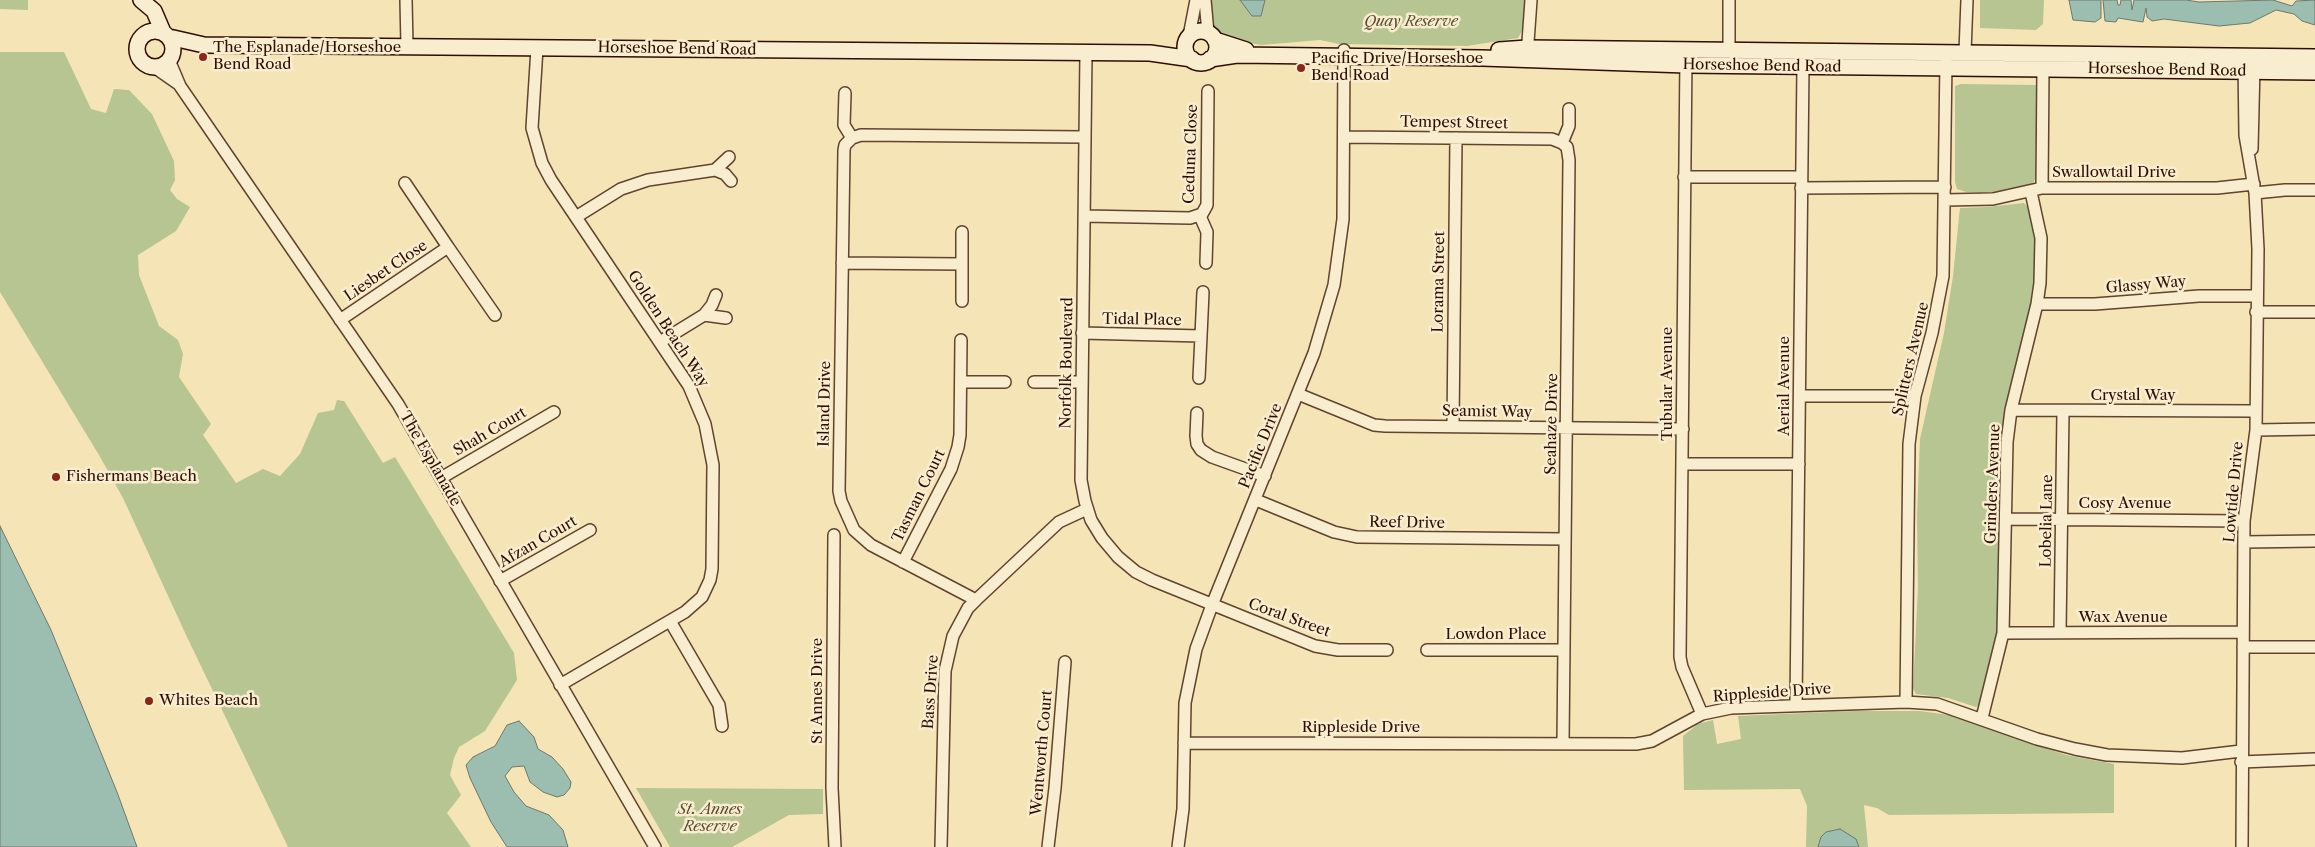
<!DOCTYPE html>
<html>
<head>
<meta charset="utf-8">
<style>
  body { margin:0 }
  canvas { display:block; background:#f5e4b5 }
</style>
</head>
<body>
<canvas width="2315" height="847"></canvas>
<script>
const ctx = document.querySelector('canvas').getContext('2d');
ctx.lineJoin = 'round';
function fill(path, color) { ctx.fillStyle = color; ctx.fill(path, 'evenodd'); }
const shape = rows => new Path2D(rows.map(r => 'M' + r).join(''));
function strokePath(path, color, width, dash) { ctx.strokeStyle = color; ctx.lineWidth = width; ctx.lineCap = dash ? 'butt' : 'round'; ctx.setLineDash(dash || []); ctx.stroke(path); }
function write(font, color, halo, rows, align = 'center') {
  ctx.font = font + ' "Libre Caslon Text",serif'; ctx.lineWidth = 5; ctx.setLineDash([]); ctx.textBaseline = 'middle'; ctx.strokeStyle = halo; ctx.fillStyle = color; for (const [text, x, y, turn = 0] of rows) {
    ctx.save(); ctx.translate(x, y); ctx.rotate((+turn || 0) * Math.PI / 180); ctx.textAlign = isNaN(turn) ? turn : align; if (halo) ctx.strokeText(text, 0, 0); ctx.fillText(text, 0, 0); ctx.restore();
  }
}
fill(shape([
  [0,0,28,0,28,10,0,9],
  [1211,0,1525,0,1523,29,1518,38,1467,46,1339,44,1320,40,1261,45,1231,40,1214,30,1212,24],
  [1980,0,2044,0,2043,24,2036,30,1980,28],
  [0,52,64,52,91,109,106,113,114,89,129,90,152,114,174,161,175,180,170,190,177,199,190,207,176,231,138,255,139,275,159,326,178,340,183,354,179,377,211,424,203,435,236,483,263,469,280,476,300,454,318,413,334,410,337,400,344,401,383,463,395,457,514,653,517,680,485,731,459,747,454,758,450,775,461,795,447,813,471,847,288,847,187,637,123,498,99,455,0,292],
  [1961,84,2037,85,2036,178,2032,185,1995,192,1966,192,1957,189,1955,182,1955,86],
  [2024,203,2029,208,2038,252,2034,300,2007,409,1998,633,1981,703,1976,707,1948,698,1916,694,1913,688,1918,588,1917,516,1920,439,1944,333,1953,276,1960,208,1987,207],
  [1853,711,1920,711,1949,715,2066,755,2114,764,2114,813,1889,815,1877,808,1864,805,1868,847,1806,847,1807,806,1800,789,1684,790,1683,736,1698,724,1713,720,1717,744,1741,739,1738,716],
  [636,788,823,789,823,814,789,815,732,847,670,847]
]), '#b6c592');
const water = shape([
  [1240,0,1265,0,1261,16,1252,16,1240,0],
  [2069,0,2101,0,2101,18,2095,22,2073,20,2069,0],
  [2103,0,2117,0,2118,5,2120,5,2121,0,2131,0,2132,10,2134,0,2186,0,2199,2,2273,0,2292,6,2296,1,2315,0,2315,25,2302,21,2294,14,2276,10,2250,23,2219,26,2164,19,2152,21,2147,17,2146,8,2143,22,2118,18,2116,22,2105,21,2103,0],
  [0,526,51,630,117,792,137,847,0,847,0,526],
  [519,721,534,737,538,749,552,757,563,769,571,782,570,788,564,795,557,797,543,792,530,782,524,766,512,767,505,776,514,792,526,806,549,815,563,830,568,847,507,847,491,822,470,778,466,765,473,757,495,746,507,725,519,721],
  [1840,829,1856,839,1859,847,1818,847,1821,837,1826,832,1840,829]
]);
fill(water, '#9cbeb1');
strokePath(water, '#70786b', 1);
const street = shape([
  [406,0,407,46],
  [1205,0,1208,33],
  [1189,36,1196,0],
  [537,48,532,128,542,163,551,180,689,386,705,424,713,465,712,569,710,580,702,597,685,612,560,685],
  [1729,50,1729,0],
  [1965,52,1967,0],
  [1086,53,1081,480,1085,501,1091,520,1102,538,1118,557,1136,572,1152,580,1315,646,1338,650,1387,650],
  [1527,56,1531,0],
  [1686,57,1680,657,1682,667,1702,714],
  [169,60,180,86,398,404,655,847],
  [154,67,177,83],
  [845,93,844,125,852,138,845,145,844,150,839,491,841,501,854,530,871,545,976,600],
  [1344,137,1552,139,1562,143],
  [852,138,861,135,1084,137],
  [2252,149,2254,65],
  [715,170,729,157],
  [1684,177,1801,177],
  [1801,188,1945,187],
  [2042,188,2043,69],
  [2255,193,2285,190,2315,190],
  [1945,200,1993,199,2042,188,2217,188,2254,184],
  [1084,216,1190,218,1202,214,1207,205,1208,91],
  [1200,216,1207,232,1206,263],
  [576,217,621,189,648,180,715,170,725,174,731,181],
  [448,247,495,315],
  [842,263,962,264,962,232],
  [962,301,962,264],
  [2037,304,2095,304,2199,296,2257,296],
  [2256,312,2315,312],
  [704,315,712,305,716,295],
  [340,320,448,247,405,183],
  [1082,333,1201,336,1203,292],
  [660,342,704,315,726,318],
  [1199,378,1201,336],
  [961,382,1005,382],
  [1034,382,1082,382],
  [1298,394,1374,425,1385,426,1683,429],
  [1800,396,1915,396],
  [2011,410,2255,411],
  [1197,413,1196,436,1197,444,1201,450,1212,457,1265,476],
  [1453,426,1456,138],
  [2256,430,2315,429],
  [1682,464,1799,464],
  [441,478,554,412],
  [1256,500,1334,532,1357,537,1565,539],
  [2006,519,2244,521],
  [834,535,832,788,835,847],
  [2244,542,2315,541],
  [903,562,951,469,958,447,960,435,961,340],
  [500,581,590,530],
  [670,621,719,705,722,726],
  [2003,633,2243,632],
  [2060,633,2063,411],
  [2243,647,2315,647],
  [1427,650,1564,650],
  [1906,702,1909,444,1915,396,1932,333,1943,276,1946,60],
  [1796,705,1803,66],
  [1982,718,2003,633,2007,442,2011,410,2037,304,2040,283,2041,238,2031,192],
  [1184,743,1636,744,1652,741,1702,714,1731,708,1906,702,1937,704,2037,739,2075,749,2107,755,2182,758,2241,751],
  [1563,743,1569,160,1567,147,1562,143,1569,126,1569,109],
  [2241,762,2315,759],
  [941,847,945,671,953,636,968,608,976,600,1059,522,1087,509],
  [1048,847,1055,788,1065,662],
  [1178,847,1183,809,1185,703,1196,649,1212,605,1314,353,1334,285,1343,219,1344,50],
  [2242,847,2244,521,2256,430,2258,249,2255,193,2245,135,2244,63]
]);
const secondary = shape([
  [141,0,154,11,163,32],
  '137 49a18 18 0 1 1 36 0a18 18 0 1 1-36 0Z',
  '1185 47a16 16 0 1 1 32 0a16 16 0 1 1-32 0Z',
  [169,37,204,45,1150,53,1192,59],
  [1215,40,1246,50],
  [1499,50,1527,48,2315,57],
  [1210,59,1237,55,1482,58,1686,65,2315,72]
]);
strokePath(street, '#60442e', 14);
strokePath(secondary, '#2f0e01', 18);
strokePath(street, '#f8edcf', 11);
strokePath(secondary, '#f8edcf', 15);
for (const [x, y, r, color] of [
  [203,57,5,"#8f2418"],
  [1301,68,5,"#8f2418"],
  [56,477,5,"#8f2418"],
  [149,701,5,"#8f2418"]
]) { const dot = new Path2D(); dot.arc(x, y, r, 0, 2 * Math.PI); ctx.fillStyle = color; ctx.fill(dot); strokePath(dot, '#f8edcf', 2); }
write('italic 15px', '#5e4e34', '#f8edcf', [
  ["Quay Reserve",1411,22],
  ["St. Annes",710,810],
  ["Reserve",710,827]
]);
write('15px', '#2f0e01', '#f8edcf', [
  ["The Esplanade/Horseshoe",213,48],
  ["Bend Road",213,65],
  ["Pacific Drive/Horseshoe",1311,59],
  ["Bend Road",1311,76],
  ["Fishermans Beach",66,477],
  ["Whites Beach",159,701]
], 'left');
write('15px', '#2f0e01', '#f8edcf', [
  ["Horseshoe Bend Road",677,49,1],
  ["Horseshoe Bend Road",1762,66,1],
  ["Horseshoe Bend Road",2167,70,1],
  ["Tempest Street",1454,123,1],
  ["Ceduna Close",1191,154,-88],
  ["Swallowtail Drive",2114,173],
  ["Liesbet Close",386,271,-34],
  ["Lorama Street",1439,282,-89],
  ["Glassy Way",2146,285,-5],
  ["Tidal Place",1142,320,1],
  ["Golden Beach Way",668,329,57],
  ["Splitters Avenue",1911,359,-77],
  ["Norfolk Boulevard",1067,363,-89],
  ["Tubular Avenue",1668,384,-90],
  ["Aerial Avenue",1785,386,-90],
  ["Crystal Way",2133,396],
  ["Island Drive",825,404,-89],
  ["Seamist Way",1487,412,1],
  ["Seahaze Drive",1552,424,-89],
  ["Shah Court",490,432,-30],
  ["Pacific Drive",1261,446,-68],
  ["The Esplanade",430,459,60],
  ["Grinders Avenue",1993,484,-88],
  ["Lowtide Drive",2234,492,-85],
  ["Tasman Court",919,496,-64],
  ["Cosy Avenue",2125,504],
  ["Lobelia Lane",2047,521,-89],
  ["Reef Drive",1407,523,1],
  ["Afzan Court",538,542,-30],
  ["Coral Street",1289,618,20],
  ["Wax Avenue",2123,618],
  ["Lowdon Place",1496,635],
  ["St Annes Drive",818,691,-90],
  ["Bass Drive",931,692,-86],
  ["Rippleside Drive",1772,693,-4],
  ["Rippleside Drive",1361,728],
  ["Wentworth Court",1042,753,-85]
]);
</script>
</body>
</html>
